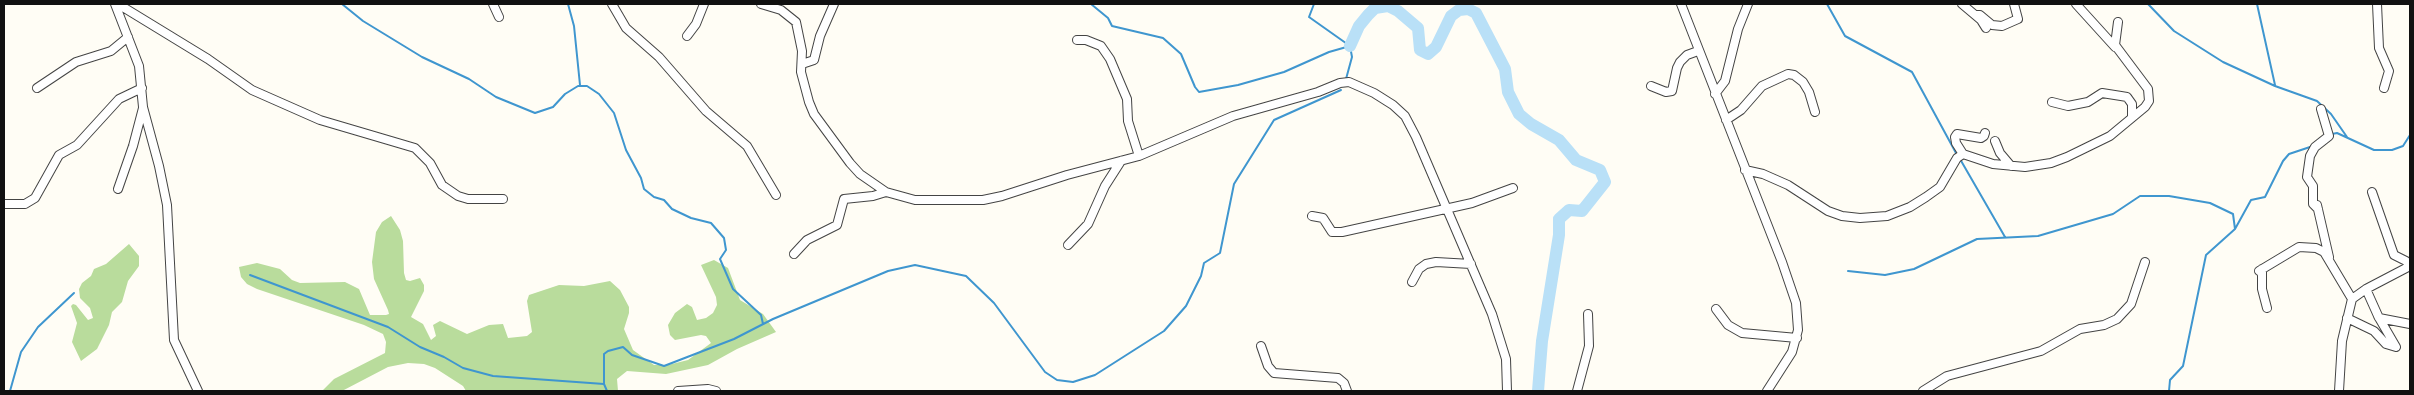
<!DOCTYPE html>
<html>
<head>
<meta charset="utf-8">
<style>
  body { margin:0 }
  #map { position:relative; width:2414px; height:395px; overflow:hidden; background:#fffdf5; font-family:Lora,serif }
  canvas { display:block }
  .frame { position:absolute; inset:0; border:5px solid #111; pointer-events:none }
</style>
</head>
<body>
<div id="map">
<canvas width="2414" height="395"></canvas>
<div class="frame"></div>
</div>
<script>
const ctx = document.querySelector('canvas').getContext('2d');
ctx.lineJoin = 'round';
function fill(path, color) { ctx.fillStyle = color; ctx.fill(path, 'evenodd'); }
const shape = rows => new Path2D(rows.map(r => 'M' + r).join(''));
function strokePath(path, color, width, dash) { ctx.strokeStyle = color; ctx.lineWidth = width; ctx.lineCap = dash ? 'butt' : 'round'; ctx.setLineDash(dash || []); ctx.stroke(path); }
fill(shape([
  [391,216,400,230,403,241,404,273,406,280,410,281,420,278,424,285,424,291,411,317,423,324,431,340,436,336,433,325,440,321,467,334,489,325,503,324,508,338,527,336,532,332,527,301,529,295,559,285,584,286,610,281,620,290,629,307,629,313,624,329,633,350,654,365,668,365,688,360,711,343,706,336,701,335,675,340,670,335,668,325,675,313,687,304,692,307,697,320,706,318,713,313,717,305,716,297,701,265,714,260,728,268,740,300,763,314,776,332,737,349,708,365,666,374,627,371,617,379,618,391,466,391,463,386,435,368,424,364,408,363,388,367,342,391,322,391,334,379,385,353,386,342,383,334,364,325,257,289,247,284,241,277,239,267,257,263,280,269,292,280,300,283,345,282,359,289,370,315,386,315,389,314,388,310,374,279,372,262,376,232,382,222],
  [129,244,139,256,139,266,128,281,122,302,112,312,109,325,97,349,81,361,72,342,77,323,71,306,73,304,76,305,88,320,93,318,90,308,80,298,79,289,82,283,91,276,94,269,106,264]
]), '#b9dc9c');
strokePath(shape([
  [342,4,363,21,422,57,469,79,496,97,535,113,553,107,565,94,578,86,587,86,599,94,614,113,626,150,641,178,644,189,654,197,664,200,672,209,691,218,711,223,724,238,726,250,720,259,733,289,761,315,763,324],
  [568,4,574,26,580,85],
  [1091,4,1108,18,1112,26,1163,38,1181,54,1195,87,1199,92,1238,85,1284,72,1329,52,1350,46],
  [1314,4,1309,17,1350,46,1352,57,1346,79],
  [1827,4,1845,36,1912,72,1956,153],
  [2148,4,2174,31,2223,62,2275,86,2317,101,2331,114,2347,137],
  [2257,4,2275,85],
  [2332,134,2337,133,2374,150,2392,150,2403,146,2410,135],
  [1960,159,2005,237],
  [1848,271,1885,275,1914,269,1977,239,2038,236,2113,214,2140,196,2169,196,2210,203,2233,214,2235,229],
  [250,275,388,327,420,347,444,357,463,368,493,376,604,384],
  [10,391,21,352,38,327,74,293],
  [607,391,604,384,604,354,608,351,623,347,632,355,664,366,734,339,773,319,888,271,915,265,966,276,994,303,1045,372,1057,380,1073,382,1095,375,1164,331,1186,306,1201,276,1204,263,1220,253,1234,184,1274,120,1341,90],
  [2169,391,2170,380,2183,366,2206,255,2235,229,2251,200,2265,197,2283,161,2289,154,2313,146]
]), '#3f96cf', 2);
strokePath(shape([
  [1350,46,1359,26,1368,15,1375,8,1388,6,1398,11,1418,28,1420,50,1428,54,1436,47,1451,16,1459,10,1468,9,1476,13,1505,69,1508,92,1519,114,1531,124,1559,140,1576,160,1600,170,1605,182,1582,211,1569,210,1559,219,1559,235,1542,341,1538,391]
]), '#b9e0f7', 12);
const minor = shape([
  [115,4,139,66,143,107,159,166,167,205,174,340,198,391],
  [118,4,208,59,252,90,320,120,415,148,430,163,442,185,458,196,468,199,503,199],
  [493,4,499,17],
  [612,4,626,28,659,57,706,111,747,146,776,195],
  [761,4,781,10,796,22,802,51,801,72,809,102,814,114,850,163,860,174,886,192,915,200,983,200,1002,196,1067,175,1139,156,1233,116,1318,92,1340,83,1349,82,1374,93,1393,105,1405,116,1416,137,1492,314,1506,359,1507,391],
  [1681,4,1782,262,1796,303,1798,330,1792,352,1767,391],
  [1962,4,1981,20,1986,28],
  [2076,4,2115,47],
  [2377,4,2379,48,2389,71,2384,88],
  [1976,15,1980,15,1992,25,2002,26,2018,19,2014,4],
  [687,36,696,24,704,4],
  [1077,40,1086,40,1101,46,1110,59,1127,99,1128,121,1139,156],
  [802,64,814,60,820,36,834,4],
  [1651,86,1666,92,1672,91,1677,68,1680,62,1687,55,1698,51],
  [37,88,76,62,111,51,128,37],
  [1715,94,1725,81,1738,29,1748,4],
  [2052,102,2068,106,2088,102,2102,93,2121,96,2127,97,2132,104,2132,116],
  [1726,120,1741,110,1762,86,1788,74,1794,75,1803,82,1809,92,1815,112],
  [1995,141,2000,153,2011,166],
  [1963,154,1956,143,1955,137,1957,134,1981,138,1984,136,1985,133],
  [1745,170,1763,174,1788,185,1828,211,1842,216,1860,218,1887,216,1910,207,1926,197,1940,187,1957,158,1963,154,1993,164,2025,167,2051,163,2067,157,2110,136,2145,107,2149,101,2148,89,2115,45,2118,22],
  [118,189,133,146,143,108],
  [2372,192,2394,255,2406,261,2410,266],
  [4,204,25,204,35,198,59,155,77,145,119,99,142,88],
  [2317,205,2329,257],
  [2318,209,2313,204,2313,186,2307,177,2310,156,2315,147,2329,136,2321,109],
  [1312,216,1323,218,1332,232,1342,232,1472,203,1513,188],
  [1068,245,1088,224,1105,186,1121,161],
  [794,254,807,240,837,225,844,199,873,196,886,192],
  [2262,269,2262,289,2267,308],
  [2259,271,2299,247,2316,248,2324,252,2352,299],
  [1412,282,1419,269,1426,264,1436,262,1471,264],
  [2366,289,2379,318,2410,324],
  [1716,309,1728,325,1742,333,1797,338],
  [2347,318,2374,331,2386,344,2396,347,2378,316],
  [1261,346,1268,366,1274,373,1338,378,1344,383,1347,391],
  [678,391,708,389,716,391],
  [1577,391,1589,346,1588,314],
  [1923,391,1947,376,2041,351,2080,329,2104,325,2117,319,2131,304,2145,262],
  [2339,391,2342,341,2352,299,2366,289,2410,266]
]);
strokePath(minor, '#444', 10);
strokePath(minor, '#fff', 8);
</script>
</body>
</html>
